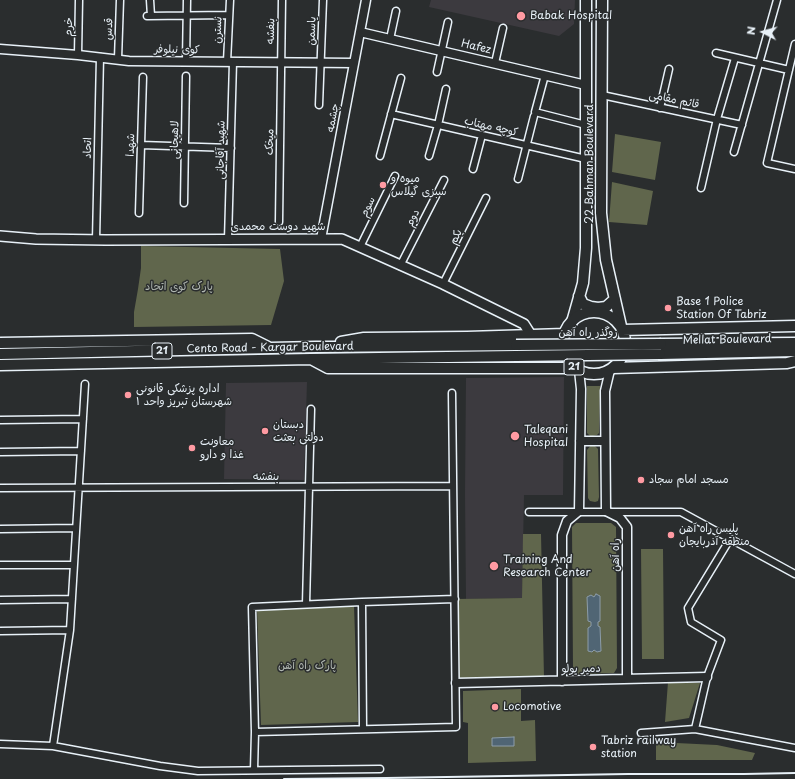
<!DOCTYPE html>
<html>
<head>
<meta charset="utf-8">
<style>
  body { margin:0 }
  #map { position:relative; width:795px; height:779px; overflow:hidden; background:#2a2d2e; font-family:"Playpen Sans",sans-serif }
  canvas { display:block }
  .north { position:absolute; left:743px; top:12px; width:40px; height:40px; -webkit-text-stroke:3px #2a2d2e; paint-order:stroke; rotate:276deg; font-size:11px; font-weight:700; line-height:16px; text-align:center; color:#e8f1f8 }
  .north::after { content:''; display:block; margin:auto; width:14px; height:18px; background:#e8f1f8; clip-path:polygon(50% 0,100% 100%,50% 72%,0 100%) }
</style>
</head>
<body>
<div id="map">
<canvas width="795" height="779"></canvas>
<div class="north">N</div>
</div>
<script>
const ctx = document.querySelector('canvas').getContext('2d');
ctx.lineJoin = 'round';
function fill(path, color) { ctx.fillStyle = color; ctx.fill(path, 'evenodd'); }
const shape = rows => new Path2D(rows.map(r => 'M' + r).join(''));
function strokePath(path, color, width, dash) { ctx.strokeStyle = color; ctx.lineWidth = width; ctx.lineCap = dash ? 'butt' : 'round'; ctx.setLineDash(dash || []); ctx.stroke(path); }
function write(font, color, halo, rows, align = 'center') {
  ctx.font = font + ' "Playpen Sans","Playpen Sans Arabic",sans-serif'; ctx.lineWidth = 3; ctx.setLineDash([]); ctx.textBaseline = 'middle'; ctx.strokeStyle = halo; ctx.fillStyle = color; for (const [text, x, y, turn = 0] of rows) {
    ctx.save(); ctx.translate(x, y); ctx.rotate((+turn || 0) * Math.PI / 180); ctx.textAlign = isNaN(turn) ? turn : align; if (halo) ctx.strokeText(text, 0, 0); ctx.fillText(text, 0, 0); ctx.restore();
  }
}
fill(shape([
  [431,0,575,0,574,24,559,36,429,7],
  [564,377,563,495,524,495,522,598,466,599,465,494,466,378],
  [307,382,304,480,224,479,226,383]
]), '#3c3a3f');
fill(shape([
  [615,134,661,142,655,180,612,172],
  [612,182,653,191,647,225,609,222],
  [141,246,280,249,284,281,271,325,134,327,134,312,138,289,141,268],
  [587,386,600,386,599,433,597,435,593,436,590,436,587,433],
  [591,445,594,445,598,449,599,497,598,501,595,502,590,501,588,498,587,450],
  [576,523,611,523,616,527,617,668,614,673,578,674,573,670,572,527],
  [523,534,541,534,544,678,458,681,456,599,522,598],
  [641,549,663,549,664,659,642,659],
  [354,606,358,722,261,725,257,609],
  [668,682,700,683,689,718,665,722],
  [521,689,521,721,535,720,536,761,468,763,468,723,463,722,463,691],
  [656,742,717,745,755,753,752,760,656,760]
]), '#60664c');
const water = shape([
  [596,594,600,596,600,621,598,622,598,626,600,627,601,651,597,652,594,650,592,652,588,651,588,628,591,626,591,622,588,621,587,597,591,595,594,597,596,594],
  [514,737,514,746,492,746,492,738,514,737]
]);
fill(water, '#506574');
strokePath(water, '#8d9da9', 1);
const minor = shape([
  [150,0,151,16],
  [147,16,229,15],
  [390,39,396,11],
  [795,44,767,163,795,169],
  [716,53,789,70],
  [78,55,79,0],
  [118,59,120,0],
  [186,61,187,0],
  [227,62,230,0],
  [495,63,503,28],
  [437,72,448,22],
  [545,75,535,112,586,125],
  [602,95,742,125],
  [319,105,323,0],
  [660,108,669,69],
  [391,114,586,159],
  [141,145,231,148],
  [734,152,777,0],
  [380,156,401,78],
  [429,156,438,125,446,89],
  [473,169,482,135],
  [518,179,534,116],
  [701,188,717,119,735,58],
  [184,203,186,76],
  [139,213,143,77],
  [279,222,282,0],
  [96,240,100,57],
  [228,240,233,62],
  [360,247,395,176],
  [400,266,444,180],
  [443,284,486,198],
  [0,420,83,419],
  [0,452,81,451],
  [0,488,453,486],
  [529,512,681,512,795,574],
  [0,529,76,528],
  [0,565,74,565],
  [0,600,72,599],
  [362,602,363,729],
  [306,604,311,409],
  [0,631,70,630,85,384],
  [695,729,707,677,721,640,691,622,688,608,730,539],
  [255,732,456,727,452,393],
  [641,733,695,729,795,748],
  [0,744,53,746,160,766,198,771,380,769],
  [53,746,70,630],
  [254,770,255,732,252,607,362,602,455,599]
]);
const tertiary = shape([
  [360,32,586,85],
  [0,49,78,55,129,61,354,63],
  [321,239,366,0],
  [610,370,605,391,606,511,620,518,627,527,627,679],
  [580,441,605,441],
  [562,681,562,535,567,521,579,511,581,389,579,370],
  [456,683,707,677]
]);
const secondary = shape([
  [0,236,36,239,106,240,342,239,443,284,524,324,531,335]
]);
const primary = shape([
  [602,0,601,213,606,260,621,326],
  [579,296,583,304,591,307,598,308,606,307,615,299],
  [572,322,583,283,586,248,586,0]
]);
const trunk = shape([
  '563 343a31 31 0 1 1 62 0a31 31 0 1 1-62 0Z',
  [622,330,795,326],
  [341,342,364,338,467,337,565,334],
  [0,343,252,339,268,347],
  [661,344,795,343],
  [0,354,316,347,516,345],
  [660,354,795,351],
  [313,360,328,368,576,368],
  [0,365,311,359,516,356],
  [613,368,787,363,795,361]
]);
strokePath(minor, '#e8f1f8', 9);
strokePath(tertiary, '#e8f1f8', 11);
strokePath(secondary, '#e8f1f8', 12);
strokePath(primary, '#e8f1f8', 13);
strokePath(trunk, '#e8f1f8', 13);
strokePath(minor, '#2a2d2e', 6);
strokePath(tertiary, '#2a2d2e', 8);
strokePath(secondary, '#2a2d2e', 9);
strokePath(primary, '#2a2d2e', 10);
strokePath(trunk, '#2a2d2e', 10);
strokePath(shape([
  [284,779,386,778,628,774,744,774,795,773]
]), '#e8f1f8', 2);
const trunkBridge = shape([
  [516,345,661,344],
  [516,356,660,354]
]);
strokePath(trunkBridge, '#e8f1f8', 13, []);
strokePath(trunkBridge, '#2a2d2e', 10);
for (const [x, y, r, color] of [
  [521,16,5,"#ff9aa2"],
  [383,185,4,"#ff9aa2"],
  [668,308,4,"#ff9aa2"],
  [128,395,4,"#ff9aa2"],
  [265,431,4,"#ff9aa2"],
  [515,436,5,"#ff9aa2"],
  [192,448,4,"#ff9aa2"],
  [641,480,4,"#ff9aa2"],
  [671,535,4,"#ff9aa2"],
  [494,566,5,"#ff9aa2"],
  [495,707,4,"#ff9aa2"],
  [593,747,4,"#ff9aa2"]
]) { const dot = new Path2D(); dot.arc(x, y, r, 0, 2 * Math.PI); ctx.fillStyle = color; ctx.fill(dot); strokePath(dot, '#2a2d2e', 1.5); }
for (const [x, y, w] of [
  [162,351,20],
  [574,367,20]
]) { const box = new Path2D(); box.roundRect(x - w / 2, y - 8, w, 16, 3); ctx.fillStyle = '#2a2d2e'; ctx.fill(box); strokePath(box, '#e8f1f8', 1); }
write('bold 10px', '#e8f1f8', null, [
  ["21",162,351],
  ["21",574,367]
]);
write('11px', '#e8f1f8', '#2a2d2e', [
  ["Babak Hospital",530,16],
  ["میوه و",391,179],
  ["سبزی گیلاس",391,192],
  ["Base 1 Police",676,302],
  ["Station Of Tabriz",676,315],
  ["اداره پزشکی قانونی",136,389],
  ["شهرستان تبریز واحد ۱",136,402],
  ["دبستان",273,425],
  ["دولتی بعثت",273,438],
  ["Taleqani",524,430],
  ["Hospital",524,443],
  ["معاونت",200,442],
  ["غذا و دارو",200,455],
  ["مسجد امام سجاد",649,480],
  ["پلیس راه آهن",679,529],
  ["منطقه آذربایجان",679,542],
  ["Training And",503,560],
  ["Research Center",503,573],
  ["Locomotive",503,707],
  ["Tabriz railway",601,741],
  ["station",601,754]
], 'left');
write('11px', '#e8f1f8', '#2a2d2e', [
  ["خرم",69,27,-89],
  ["قدس",109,29,-88],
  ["نسترن",218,30,-88],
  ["بنفشه",271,31,-89],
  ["یاسمن",312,31,-88],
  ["Hafez",476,47,13],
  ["کوی نیلوفر",177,50,1],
  ["قائم مقامی",674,100,12],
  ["چشمه",333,118,-79],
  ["کوچه مهتاب",491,127,13],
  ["لاهیجانی",175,140,-89],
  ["میخک",270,142,-89],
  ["شهدا",131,145,-88],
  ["اتحاد",88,148,-89],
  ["شهید آقاجانی",221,150,-89],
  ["22 Bahman Boulevard",590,164,-90],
  ["سوم",368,207,-64],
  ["دوم",413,218,-63],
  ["شهید دوست محمدی",278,227],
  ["یکم",456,237,-63],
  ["روگذر راه آهن",588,333],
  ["Mellat Boulevard",727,340,-1],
  ["Cento Road - Kargar Boulevard",270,348,-1],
  ["بنفشه",266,477],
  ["راه آهن",616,555,-90],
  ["دمیر یولو",581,669,-1]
]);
write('11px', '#b2b9b3', '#2a2d2e', [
  ["پارک کوی اتحاد",179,287],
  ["پارک راه آهن",307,666]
]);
</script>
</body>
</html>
